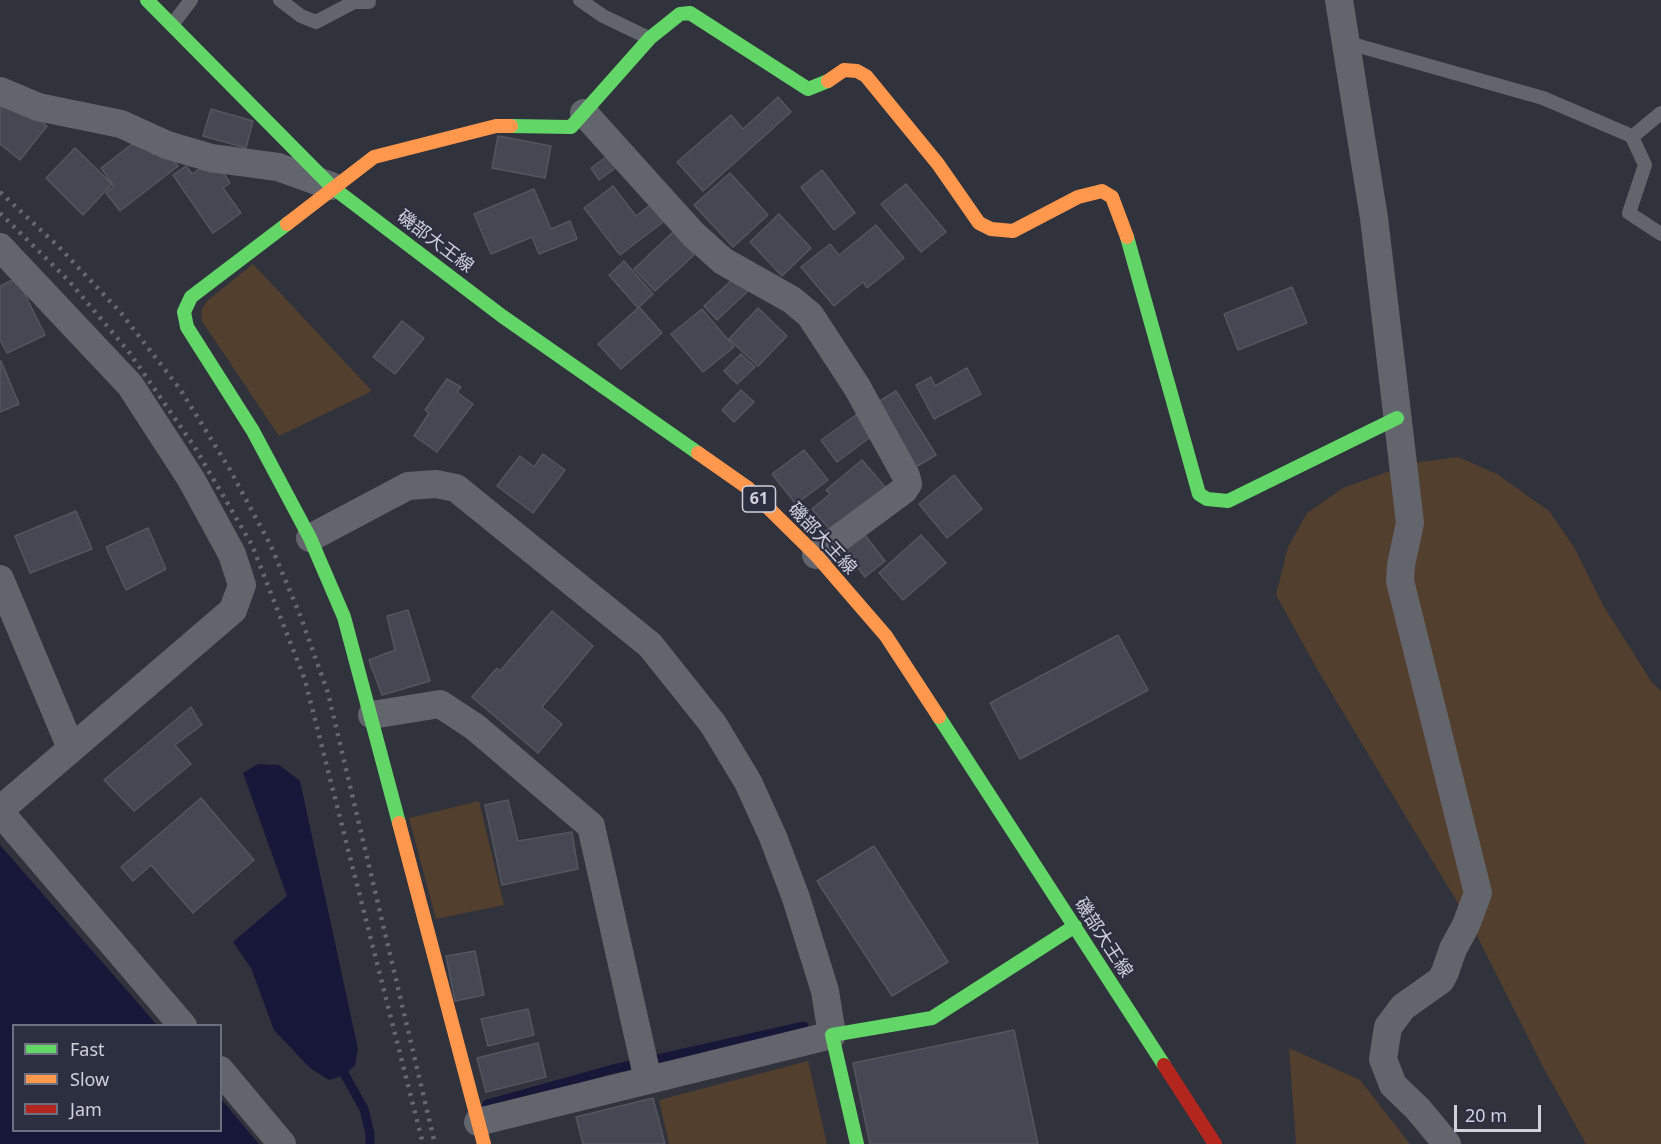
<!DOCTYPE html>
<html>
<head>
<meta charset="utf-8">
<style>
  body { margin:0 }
  #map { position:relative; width:1661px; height:1144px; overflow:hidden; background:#30323c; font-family:"Noto Sans",sans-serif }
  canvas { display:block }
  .legend { position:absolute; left:12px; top:1024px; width:210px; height:108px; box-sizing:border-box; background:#2c2f40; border:2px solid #6d707f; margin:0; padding:8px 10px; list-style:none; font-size:18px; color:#cfd1dd }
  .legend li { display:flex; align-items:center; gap:12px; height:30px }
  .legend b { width:30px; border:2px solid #6d707f }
  .scale { position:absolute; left:1454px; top:1105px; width:87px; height:27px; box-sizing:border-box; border:3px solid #cfd1dd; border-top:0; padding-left:8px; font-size:18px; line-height:21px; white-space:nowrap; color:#cfd1dd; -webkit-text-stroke:4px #2c2f40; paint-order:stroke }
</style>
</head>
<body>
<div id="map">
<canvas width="1661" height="1144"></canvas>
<ul class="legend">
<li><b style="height:8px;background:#63d668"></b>Fast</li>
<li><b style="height:8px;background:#ff974d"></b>Slow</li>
<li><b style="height:8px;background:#b3261e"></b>Jam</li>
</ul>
<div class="scale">20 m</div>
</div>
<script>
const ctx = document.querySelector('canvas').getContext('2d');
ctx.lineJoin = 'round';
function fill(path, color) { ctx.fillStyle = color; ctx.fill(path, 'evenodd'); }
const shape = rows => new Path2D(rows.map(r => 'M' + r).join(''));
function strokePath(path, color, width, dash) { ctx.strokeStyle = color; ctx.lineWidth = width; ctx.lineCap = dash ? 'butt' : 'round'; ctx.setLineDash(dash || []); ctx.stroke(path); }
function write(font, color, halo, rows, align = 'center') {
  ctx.font = font + ' "Noto Sans","Noto Sans JP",sans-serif'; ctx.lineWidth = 4.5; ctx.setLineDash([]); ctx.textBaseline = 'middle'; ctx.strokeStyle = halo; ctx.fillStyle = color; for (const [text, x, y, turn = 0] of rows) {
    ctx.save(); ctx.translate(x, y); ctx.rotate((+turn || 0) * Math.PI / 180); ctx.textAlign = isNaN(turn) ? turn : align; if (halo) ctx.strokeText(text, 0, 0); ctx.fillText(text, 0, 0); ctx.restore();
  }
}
fill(shape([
  [253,264,372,391,279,436,202,321,201,311,207,301],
  [1458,457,1497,474,1549,511,1574,547,1603,605,1651,681,1661,691,1661,1144,1586,1144,1542,1065,1474,930,1317,669,1276,595,1288,547,1307,513,1343,488,1412,463],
  [479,801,504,905,436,919,409,818],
  [1289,1048,1360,1080,1410,1144,1296,1144],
  [808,1061,827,1144,669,1144,659,1100]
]), '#523f2e');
fill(shape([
  [258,764,279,765,300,781,358,1049,355,1065,345,1075,329,1080,310,1068,274,1030,251,968,233,942,287,896,243,773],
  [0,845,157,1025,14,1026,14,1130,220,1130,221,1099,259,1144,0,1144]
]), '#171839');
strokePath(shape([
  [345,1075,364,1109,370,1134,370,1144],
  [487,1104,613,1069,804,1026]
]), '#171839', 9);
const building = shape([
  [10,96,47,126,20,160,0,144,0,108,10,96],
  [778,97,791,112,703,191,677,162,731,115,743,129,778,97],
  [211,109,253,121,246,148,203,136,211,109],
  [498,136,551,146,545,178,492,168,498,136],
  [140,138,153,155,163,148,178,166,120,211,106,193,114,186,101,168,140,138],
  [75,148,112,184,83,215,46,178,75,148],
  [613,152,622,163,599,180,591,168,613,152],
  [205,165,210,173,219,166,230,183,223,188,241,213,213,233,173,175,186,166,192,174,205,165],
  [822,170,855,213,834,230,801,187,822,170],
  [730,173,768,215,733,247,694,205,730,173],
  [906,184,946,232,921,252,881,204,906,184],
  [613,186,636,216,658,199,671,216,620,255,584,208,613,186],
  [534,189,551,229,570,221,577,239,539,254,532,237,491,254,474,214,534,189],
  [779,214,811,248,782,276,750,242,779,214],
  [876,225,904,258,867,288,863,282,834,306,801,267,830,244,839,255,876,225],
  [673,232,694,255,655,291,634,269,673,232],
  [624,261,653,294,639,307,662,333,621,369,598,344,638,308,609,275,624,261],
  [735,277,748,291,717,320,704,306,735,277],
  [17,278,45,335,7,353,0,340,0,286,17,278],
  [1292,287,1307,323,1238,350,1224,314,1292,287],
  [758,308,787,336,758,366,729,339,758,308],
  [702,309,734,347,703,372,671,334,702,309],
  [402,321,424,338,395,374,373,357,402,321],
  [741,354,755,367,737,384,724,371,741,354],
  [1,361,19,404,0,412,0,362,1,361],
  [967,368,981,394,934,419,916,385,931,377,935,386,967,368],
  [447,379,461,387,457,392,473,404,437,452,414,436,429,413,425,410,447,379],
  [741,390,754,402,734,422,722,410,741,390],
  [896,391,936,455,909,471,870,407,896,391],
  [856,415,872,436,837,462,821,440,856,415],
  [804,450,828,480,796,504,772,474,804,450],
  [543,454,565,470,533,513,497,486,520,456,534,467,543,454],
  [862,460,886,488,833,533,812,509,830,494,826,490,862,460],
  [954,475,982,509,947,538,919,504,954,475],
  [76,511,92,549,30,573,15,536,76,511],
  [148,528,166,569,126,590,106,547,148,528],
  [861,530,885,561,865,577,841,546,861,530],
  [921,535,946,563,903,600,879,573,921,535],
  [408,610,430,681,382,695,369,660,395,650,387,616,408,610],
  [552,611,593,646,542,707,562,724,538,753,472,697,497,668,500,671,552,611],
  [1118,635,1148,690,1020,759,990,703,1118,635],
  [191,707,202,725,175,745,191,764,134,811,104,780,191,707],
  [201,798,254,860,193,913,151,865,133,881,121,867,201,798],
  [508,800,518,841,572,832,578,869,502,885,485,805,508,800],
  [874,846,948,962,892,996,817,881,874,846],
  [475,951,484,995,455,1001,446,956,475,951],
  [528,1009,534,1035,488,1046,481,1019,528,1009],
  [1014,1030,1038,1144,870,1144,853,1063,1014,1030],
  [538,1043,546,1077,486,1092,477,1058,538,1043],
  [653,1098,665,1144,583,1144,576,1117,653,1098]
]);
fill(building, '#454753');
strokePath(building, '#54565f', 1.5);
strokePath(shape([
  [280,0,301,16,316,22,354,2,369,2],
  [580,0,603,16,649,38],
  [172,25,191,0],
  [1345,42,1543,98,1627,134,1632,137,1645,165,1629,213,1661,234],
  [1632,137,1661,113]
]), '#63656c', 14);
strokePath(shape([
  [1339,0,1374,218,1410,523,1401,565,1400,581,1478,893,1466,925,1453,949,1445,972,1441,980,1403,1007,1388,1027,1383,1059,1393,1085,1418,1109,1447,1144],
  [0,91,38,107,121,124,167,145,211,158,278,167,331,186],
  [584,113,693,234,723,261,792,300,810,315,857,387,906,476,908,484,904,490,816,555],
  [0,247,130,385,191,479,232,554,242,585,233,610,0,810],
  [310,538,408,486,436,484,456,488,650,645,713,724,748,782,773,837,796,898,825,991,832,1035,478,1122],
  [0,579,71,748],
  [372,715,440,704,475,727,591,826,648,1080],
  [0,812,183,1026],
  [220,1070,282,1144]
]), '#63656c', 28);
strokePath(shape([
  [147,0,332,187,502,316,698,453],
  [511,126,571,127,650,38,680,14,690,13,808,89,828,81],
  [287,224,191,297,184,312,187,327,253,431,310,538,344,617,399,823],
  [1127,237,1199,494,1207,499,1228,501,1397,418],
  [939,717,1164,1065],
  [857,1144,832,1035,932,1018,1075,926]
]), '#63d668', 14);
strokePath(shape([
  [828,81,844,70,857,71,866,76,938,164,979,223,991,229,1013,231,1078,197,1102,191,1112,197,1127,237],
  [287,224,374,157,496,126,511,126],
  [698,453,748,488,816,555,886,636,939,717],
  [399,823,484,1144]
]), '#ff974d', 14);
strokePath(shape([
  [1164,1065,1215,1144]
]), '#b3261e', 14);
strokePath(shape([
  [0,192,59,247,121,313,180,389,229,468,271,546,300,615,328,693,435,1144],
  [0,213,69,281,129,352,194,446,252,545,305,680,423,1144]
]), '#66686f', 4.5, [3, 6]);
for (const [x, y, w] of [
  [759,499,33]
]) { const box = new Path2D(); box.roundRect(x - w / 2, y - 13, w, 26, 4.5); ctx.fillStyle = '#2c2f40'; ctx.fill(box); strokePath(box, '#cfd1dd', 1.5); }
write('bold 16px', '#cfd1dd', null, [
  ["61",759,499]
]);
write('18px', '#cfd1dd', '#2c2f40', [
  ["磯部大王線",435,242,37],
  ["磯部大王線",822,539,47],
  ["磯部大王線",1103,938,57]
]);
</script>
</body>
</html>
